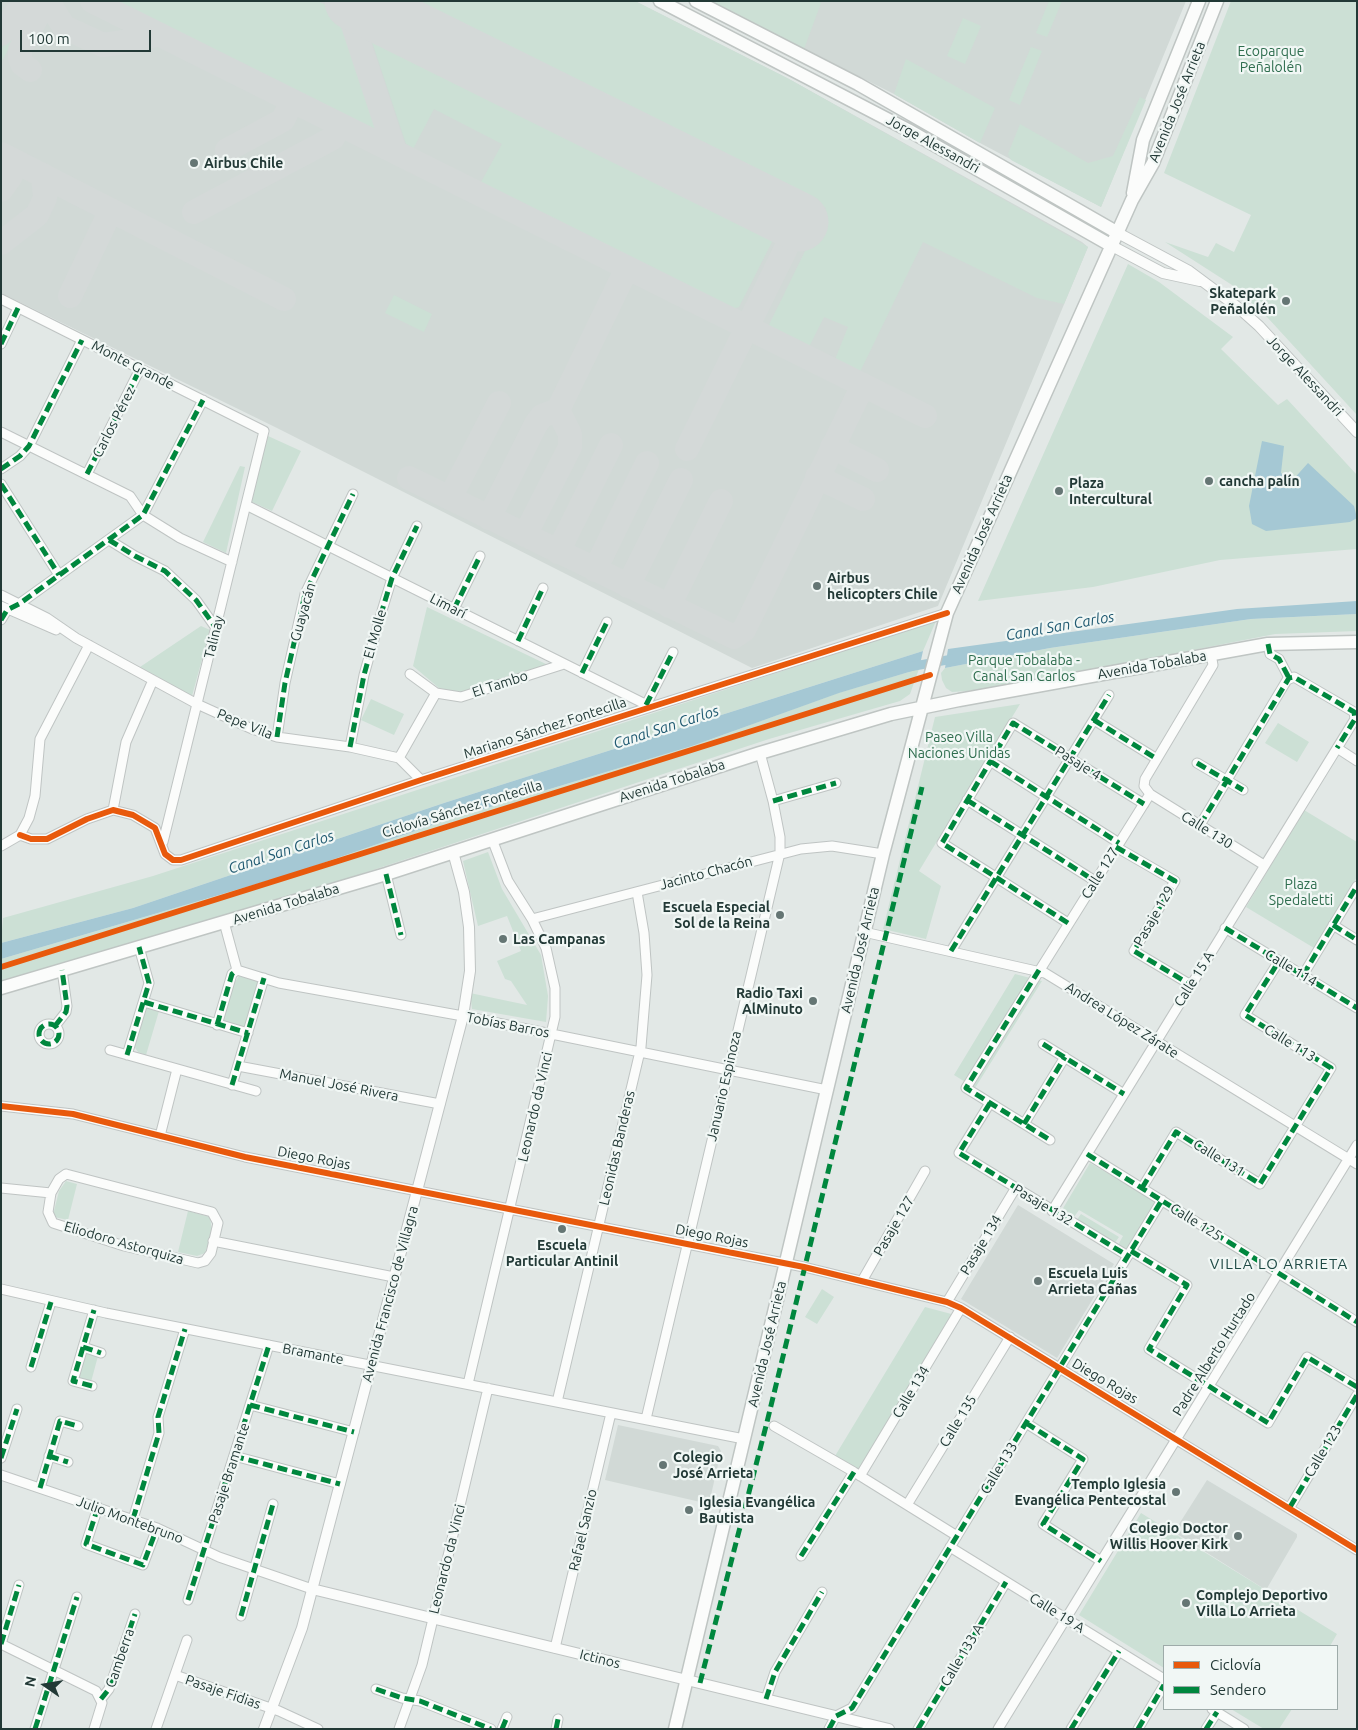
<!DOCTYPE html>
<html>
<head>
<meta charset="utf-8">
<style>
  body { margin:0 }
  #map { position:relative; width:1358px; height:1730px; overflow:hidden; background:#e2e8e6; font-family:Ubuntu,sans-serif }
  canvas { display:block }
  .frame { position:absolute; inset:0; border:2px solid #223936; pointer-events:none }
  .legend { position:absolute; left:1163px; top:1645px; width:175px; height:65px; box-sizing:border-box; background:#f1f7f5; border:1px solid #9eaba9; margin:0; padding:6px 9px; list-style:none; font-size:15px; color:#223936 }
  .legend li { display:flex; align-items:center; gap:10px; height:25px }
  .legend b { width:25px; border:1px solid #9eaba9 }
  .north { position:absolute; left:20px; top:1660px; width:50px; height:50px; -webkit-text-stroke:4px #f1f7f5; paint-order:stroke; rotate:283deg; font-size:14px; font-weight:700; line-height:20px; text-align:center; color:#223936 }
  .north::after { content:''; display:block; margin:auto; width:18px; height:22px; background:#223936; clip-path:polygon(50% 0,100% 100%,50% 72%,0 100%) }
  .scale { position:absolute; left:20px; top:30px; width:131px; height:22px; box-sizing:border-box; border:2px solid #223936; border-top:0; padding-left:6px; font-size:15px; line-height:18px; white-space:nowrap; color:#223936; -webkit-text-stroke:4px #f1f7f5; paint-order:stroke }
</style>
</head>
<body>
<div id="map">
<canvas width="1358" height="1730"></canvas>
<div class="frame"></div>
<ul class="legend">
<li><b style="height:6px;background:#e8590c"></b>Ciclovía</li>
<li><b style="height:6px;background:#00873e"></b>Sendero</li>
</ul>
<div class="north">N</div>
<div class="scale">100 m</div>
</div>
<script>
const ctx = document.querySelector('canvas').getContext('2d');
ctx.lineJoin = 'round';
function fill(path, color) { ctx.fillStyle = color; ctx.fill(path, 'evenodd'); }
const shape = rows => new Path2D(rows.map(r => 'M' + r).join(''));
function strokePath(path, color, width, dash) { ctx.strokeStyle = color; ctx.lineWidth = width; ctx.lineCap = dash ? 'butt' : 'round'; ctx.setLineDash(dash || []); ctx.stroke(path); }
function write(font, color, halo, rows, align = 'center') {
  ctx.font = font + ' Ubuntu,sans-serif'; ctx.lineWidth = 4.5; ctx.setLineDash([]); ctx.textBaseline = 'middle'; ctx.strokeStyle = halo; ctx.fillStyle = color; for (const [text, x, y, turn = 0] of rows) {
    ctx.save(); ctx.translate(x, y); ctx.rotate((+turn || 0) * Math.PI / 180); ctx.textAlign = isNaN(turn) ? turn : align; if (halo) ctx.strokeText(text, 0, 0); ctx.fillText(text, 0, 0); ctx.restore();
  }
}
fill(shape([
  [1,1,635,1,789,79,1082,242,1088,247,938,606,752,668,277,428,1,293],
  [709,1,1186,1,1101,207,980,143,894,94],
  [1018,1205,1114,1264,1057,1358,961,1299],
  [618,1425,718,1446,721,1451,709,1504,605,1480],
  [1207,1480,1297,1534,1297,1537,1266,1590,1174,1532]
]), '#d1d9d6');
fill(shape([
  [110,1,317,1,332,8,349,29,382,124,381,129,376,133],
  [409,1,635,1,789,79,1088,247,1064,304,1037,298,923,242,859,374,834,362,848,327,824,317,809,347,767,329,826,208],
  [817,1,821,3,804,49,710,2],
  [1049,1,1062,1,1047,37,1036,33],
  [1231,1,1357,1,1357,415,1267,317,1232,285,1165,242,1208,257,1216,243,1234,252,1251,215,1164,173],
  [27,14,1,63,1,50,16,21],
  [963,18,981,26,965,64,947,56],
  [374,29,772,227,775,236,739,307,732,309,480,184,502,144,434,109,413,149,406,144,370,36],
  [1031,47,1042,51,1020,105,1009,100],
  [906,59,995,108,980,143,894,94],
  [1140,97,1146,100,1101,207,1011,160,1008,154,1020,124,1088,163,1113,156],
  [1128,264,1159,282,1233,337,1221,349,1278,405,1287,399,1357,475,1357,549,1220,560,1093,587,978,601],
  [394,295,432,314,424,332,385,313],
  [268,436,301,451,272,511,250,501],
  [240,466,245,467,226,553,203,542],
  [427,607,548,665,460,692,439,688,413,666],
  [1357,614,1357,631,1275,634,1024,683,967,691,952,692,946,688,942,680,941,673,945,668,1050,648,1251,619],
  [936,621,923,651,444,803,133,908,1,943,3,918,153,876],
  [201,626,210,630,192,696,140,667],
  [919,669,910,694,900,701,769,739,225,919,1,982,1,959,294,873,444,821,692,746,838,693],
  [371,699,404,714,394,735,361,720],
  [1020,704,919,871,941,886,926,939,883,929,935,717],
  [1278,723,1309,742,1297,762,1265,743],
  [1304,810,1357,842,1357,877,1314,948,1246,907],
  [488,852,502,889,541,955,548,996,546,1022,472,1009,470,993,527,1005,511,981,505,979,497,961,521,951,507,916,478,926,463,861],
  [1015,974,1042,981,975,1088,954,1075],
  [239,976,261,982,245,1030,222,1024,230,989],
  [145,1008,159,1011,146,1055,138,1052,133,1045],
  [1090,1163,1157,1202,1128,1251,1118,1245,1123,1236,1079,1210,1074,1217,1062,1210],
  [66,1181,77,1184,68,1220,54,1217,54,1211,59,1191],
  [188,1211,210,1217,212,1231,205,1253,197,1256,178,1252],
  [1081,1214,1119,1237,1114,1244,1076,1221],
  [822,1289,834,1297,817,1324,805,1317],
  [925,1307,955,1315,860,1472,835,1456],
  [84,1352,98,1356,91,1382,77,1378],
  [1141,1513,1337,1634,1330,1646,1164,1646,1164,1668,1079,1615],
  [1231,1709,1292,1709,1279,1729,1264,1729]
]), '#cce0d5');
fill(shape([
  [1262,441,1284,446,1281,473,1291,482,1308,463,1354,506,1357,518,1350,522,1266,531,1252,524,1249,506],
  [1357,601,1357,614,1251,619,1050,648,945,668,948,649,1237,609],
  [923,651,919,669,839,693,692,746,444,821,294,873,1,959,1,943,133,908,444,803]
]), '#a5c8d4');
strokePath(shape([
  [909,667,958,658]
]), '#a5c8d4', 9);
strokePath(shape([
  [48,1,64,27,103,45,138,40,157,34],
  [92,1,925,416],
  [345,1,395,152],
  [1,34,25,1],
  [30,70,22,64,20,58,20,50,41,9,40,1],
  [227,150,283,120,292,101],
  [1,154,284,299],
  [1,190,11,176,15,161],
  [194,212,333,138,339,124],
  [1,243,37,215,45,198,43,175],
  [70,296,111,210],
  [832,447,877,470],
  [687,449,799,222],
  [817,477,863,499],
  [409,478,734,637,744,630,863,385],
  [450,498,499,403],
  [489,518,536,424,542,416,558,410,627,268],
  [525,535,570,447,570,434,558,410],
  [558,552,611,445],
  [595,570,647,463],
  [628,586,681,480],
  [669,606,721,501]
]), '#d4d9d8', 24);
strokePath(shape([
  [354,1,799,222]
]), '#d4d9d8', 59);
const minor = shape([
  [1,299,264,431,163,842],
  [1,344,18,308],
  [1,432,130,496,143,515,180,538,232,562],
  [1,469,20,456,29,446,82,340],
  [87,474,140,369],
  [1,484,59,575],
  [246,505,651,707],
  [109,540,135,556,165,571,196,600,216,628],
  [1,595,47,618,76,638,197,704,252,729,277,737,350,747,399,758,421,780],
  [1,606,56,630],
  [454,609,480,556],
  [7,610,19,604,143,515,203,400],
  [1,620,7,610],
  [518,641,543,588],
  [1268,644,1270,654,1279,659,1289,678],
  [1211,654,1213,665,1145,779,1144,786,1150,794,1264,865],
  [582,673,607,622],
  [410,674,436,693,461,697,564,664],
  [646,705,673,652],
  [1094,720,1157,759],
  [277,737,285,683,305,594,353,494],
  [350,747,364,675,381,614,392,578,417,526],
  [1337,748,1357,761],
  [399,758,436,693],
  [990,761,1119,843],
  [1197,763,1243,790],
  [967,800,1095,881],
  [773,801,836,783],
  [113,810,126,742,153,680],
  [20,835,31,839,47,839,87,819,113,810,133,815,155,828,165,854,173,860,181,860,421,780,947,613],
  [1,846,20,835,29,818,35,796,40,739,89,645],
  [1116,847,1175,881,1134,951,1191,985],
  [386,874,401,935],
  [532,919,801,849,832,846,883,854],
  [224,922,237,970,279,983,463,1016,827,1090],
  [1068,923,942,843,1013,723,1144,804],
  [1333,925,1357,940],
  [1225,928,1357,1008],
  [864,932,1045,973,1357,1164],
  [951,951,1109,695],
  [1303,975,1357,886],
  [144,1002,248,1033],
  '39 1034a10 10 0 1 1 20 0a10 10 0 1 1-20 0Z',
  [217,1025,232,974,237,970],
  [55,1026,66,1012,67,1006,62,970],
  [1043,1044,1124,1094],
  [110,1050,256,1091],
  [127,1055,149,983,139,947],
  [238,1066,440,1104],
  [232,1085,264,978],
  [990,1103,959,1153,1128,1256],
  [1,1106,73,1114,245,1157,804,1267,947,1302,961,1308,1357,1550],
  [1024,1124,1065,1057],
  [160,1136,177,1069],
  [1050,1140,966,1088,1150,794],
  [1087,1154,1357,1322],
  [66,1174,212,1212,218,1223,211,1253,205,1261,198,1263,124,1246,53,1223,48,1212,51,1193,59,1179,66,1174],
  [1,1188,51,1193],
  [1142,1188,1176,1132,1260,1184,1331,1068,1245,1015,1279,961],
  [1052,1211,1355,719,1354,712,1294,677,1287,680,1200,825],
  [213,1241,394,1277],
  [1131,1251,1187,1285,1149,1349,1268,1423,1307,1357,1357,1387],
  [862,1281,925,1171],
  [1,1289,106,1313,744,1439],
  [947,1302,1015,1189],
  [83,1347,101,1353],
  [31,1367,51,1302],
  [468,1384,555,1017,555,988,546,948,532,919,508,881,492,839],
  [92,1386,73,1381,94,1310],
  [557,1402,641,1047,647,975,644,933,637,892],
  [250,1405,354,1432],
  [646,1419,780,853,780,837,773,801,760,753],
  [1026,1423,1083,1459,1043,1524,1101,1561],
  [774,1426,854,1472,957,1536],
  [49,1456,68,1462],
  [234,1456,340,1484],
  [1,1458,17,1409],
  [1,1475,157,1528,219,1557,312,1589],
  [860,1476,961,1308],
  [40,1488,60,1421,78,1426],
  [907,1505,1010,1337],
  [98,1507,86,1544,143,1565,157,1528],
  [1290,1507,1357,1395],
  [133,1519,159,1433,158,1417,185,1329],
  [950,1547,1164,1679],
  [801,1556,854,1472],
  [188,1600,269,1345],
  [241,1616,273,1504],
  [1,1644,96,1691,102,1703,94,1729],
  [1,1644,19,1585],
  [555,1648,611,1413],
  [175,1675,279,1711,318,1729],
  [376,1689,402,1698,420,1701,491,1729],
  [101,1699,109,1689,135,1614],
  [766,1699,775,1672,822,1592],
  [1212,1709,1244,1729],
  [35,1729,77,1597],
  [156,1729,187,1640],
  [399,1729,422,1665,488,1388],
  [502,1729,507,1717],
  [556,1729,558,1719],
  [829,1729,836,1716,852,1708,1162,1200],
  [918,1729,1006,1582],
  [998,1729,1357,1145],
  [1071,1729,1119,1651],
  [1138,1729,1164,1685],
  [1206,1729,1217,1712]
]);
const tertiary = shape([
  [1118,233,1189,271,1240,309,1259,326,1357,432],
  [1112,246,1163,273,1200,281],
  [312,1589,889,1729],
  [264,1729,302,1628,463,1016,470,971,469,927,464,892,453,852]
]);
const secondary = shape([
  [660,1,908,130,1112,246],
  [696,1,858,84,1118,233],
  [1133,193,1143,140,1199,1],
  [1,988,386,874,760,753,891,714,959,700,1268,644,1357,642],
  [675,1729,883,854,947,613,1132,200,1153,163,1217,1]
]);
strokePath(minor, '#bfc4c3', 11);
strokePath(tertiary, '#bfc4c3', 12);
strokePath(secondary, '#bfc5c3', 15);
strokePath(minor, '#fbfcfb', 9);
strokePath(tertiary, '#fbfcfb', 10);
strokePath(secondary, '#fbfcfb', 12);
strokePath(shape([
  [1,344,18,308],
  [1,469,20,456,29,446,82,340],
  [87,474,140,369],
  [1,484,59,575],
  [109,540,135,556,165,571,196,600,216,628],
  [454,609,480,556],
  [1,620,7,610,19,604,143,515,203,400],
  [518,641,543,588],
  [1268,644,1270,654,1279,659,1289,678],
  [582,673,607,622],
  [646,705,673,652],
  [1094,720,1157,759],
  [277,737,285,683,305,594,353,494],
  [350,747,364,675,381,614,392,578,417,526],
  [990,761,1119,843],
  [1197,763,1243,790],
  [967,800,1095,881],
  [773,801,836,783],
  [1200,825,1289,678,1294,677,1354,712,1355,719,1337,748],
  [1116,847,1175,881,1134,951,1191,985],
  [386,874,401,935],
  [1068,923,942,843,1013,723,1144,804],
  [1333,925,1357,940],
  [1225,928,1357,1008],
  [951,951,1109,695],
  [1039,970,966,1088,1050,1140],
  [1303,975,1357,886],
  [144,1002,248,1033],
  '39 1034a10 10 0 1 1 20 0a10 10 0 1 1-20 0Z',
  [217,1025,232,974,237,970],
  [55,1026,66,1012,67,1006,62,970],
  [1043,1044,1124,1094],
  [127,1055,149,983,139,947],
  [232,1085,264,978],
  [990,1103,959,1153,1128,1256],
  [1024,1124,1065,1057],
  [1087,1154,1357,1322],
  [1142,1188,1176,1132,1260,1184,1331,1068,1245,1015,1279,961],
  [1131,1251,1187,1285,1149,1349,1268,1423,1307,1357,1357,1387],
  [83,1347,101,1353],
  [31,1367,51,1302],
  [92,1386,73,1381,94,1310],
  [250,1405,354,1432],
  [1026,1423,1083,1459,1043,1524,1101,1561],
  [49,1456,68,1462],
  [234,1456,340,1484],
  [1,1458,17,1409],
  [40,1488,60,1421,78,1426],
  [98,1507,86,1544,143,1565,157,1528],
  [1290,1507,1357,1395],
  [133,1519,159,1433,158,1417,185,1329],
  [801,1556,854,1472],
  [188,1600,269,1345],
  [241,1616,273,1504],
  [1,1644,19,1585],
  [700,1683,767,1422,922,787],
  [376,1689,402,1698,420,1701,491,1729],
  [101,1699,109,1689,135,1614],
  [766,1699,775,1672,822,1592],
  [35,1729,77,1597],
  [502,1729,507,1717],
  [556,1729,558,1719],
  [829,1729,836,1716,852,1708,1162,1200],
  [918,1729,1006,1582],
  [1071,1729,1119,1651],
  [1138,1729,1164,1685],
  [1206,1729,1217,1712]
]), '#00873e', 5, [10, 5]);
strokePath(shape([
  [20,835,31,839,47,839,87,819,113,810,133,815,155,828,165,854,173,860,181,860,421,780,947,613],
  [1,967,930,675],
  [1,1106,73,1114,245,1157,804,1267,947,1302,961,1308,1357,1550]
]), '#e8590c', 6);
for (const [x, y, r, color] of [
  [194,163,5,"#657674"],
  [1286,301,5,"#657674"],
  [1209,481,5,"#657674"],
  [1059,491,5,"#657674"],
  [817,586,5,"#657674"],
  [780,915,5,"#657674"],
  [503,939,5,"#657674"],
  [813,1001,5,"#657674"],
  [562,1229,5,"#657674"],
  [1038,1281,5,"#657674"],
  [663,1465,5,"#657674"],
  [1176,1492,5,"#657674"],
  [689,1510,5,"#657674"],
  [1238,1536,5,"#657674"],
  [1186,1603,5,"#657674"]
]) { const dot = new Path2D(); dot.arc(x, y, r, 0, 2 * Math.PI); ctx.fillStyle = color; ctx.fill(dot); strokePath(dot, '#f1f7f5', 2); }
write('14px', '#2f6e4f', '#f1f7f5', [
  ["Ecoparque",1271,51],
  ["Peñalolén",1271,67],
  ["Parque Tobalaba -",1024,660],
  ["Canal San Carlos",1024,676],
  ["Paseo Villa",959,737],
  ["Naciones Unidas",959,753],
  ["Plaza",1301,884],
  ["Spedaletti",1301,900]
]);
write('14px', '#223936', '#f1f7f5', [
  ["Avenida José Arrieta",1177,102,-68],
  ["Jorge Alessandri",933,144,29],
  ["Monte Grande",133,365,27],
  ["Jorge Alessandri",1305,376,47],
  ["Carlos Pérez",114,422,-63],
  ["Avenida José Arrieta",982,534,-66],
  ["Limarí",448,606,27],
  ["Guayacán",303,612,-74],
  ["El Molle",375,634,-74],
  ["Talinay",214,637,-76],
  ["Avenida Tobalaba",1152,665,-10],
  ["El Tambo",500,684,-18],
  ["Pepe Vila",245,724,22],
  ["Mariano Sánchez Fontecilla",545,728,-18],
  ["Pasaje 4",1078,763,32],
  ["Avenida Tobalaba",672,781,-18],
  ["Ciclovía Sánchez Fontecilla",462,809,-17],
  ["Calle 130",1207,830,32],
  ["Jacinto Chacón",706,873,-15],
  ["Calle 127",1100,873,-58],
  ["Avenida Tobalaba",286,904,-17],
  ["Pasaje 129",1154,916,-60],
  ["Avenida José Arrieta",860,950,-77],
  ["Calle 114",1291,968,31],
  ["Calle 15 A",1194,979,-58],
  ["Andrea López Zárate",1122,1020,32],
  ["Tobías Barros",508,1025,11],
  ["Calle 113",1290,1043,32],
  ["Manuel José Rivera",339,1085,11],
  ["Januario Espinoza",724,1086,-77],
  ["Leonardo da Vinci",535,1107,-77],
  ["Leonidas Banderas",617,1148,-77],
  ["Diego Rojas",314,1158,11],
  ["Calle 131",1219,1158,32],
  ["Pasaje 132",1043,1205,31],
  ["Calle 125",1196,1222,32],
  ["Pasaje 127",894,1226,-60],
  ["Diego Rojas",712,1236,11],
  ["Eliodoro Astorquiza",124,1243,16],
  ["Pasaje 134",981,1245,-59],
  ["Avenida Francisco de Villagra",390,1294,-75],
  ["Avenida José Arrieta",767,1344,-77],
  ["Bramante",313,1354,11],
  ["Padre Alberto Hurtado",1214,1354,-58],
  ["Diego Rojas",1105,1381,31],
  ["Calle 134",911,1392,-59],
  ["Calle 135",958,1421,-59],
  ["Calle 123",1323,1451,-59],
  ["Calle 133",999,1468,-59],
  ["Pasaje Bramante",229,1473,-72],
  ["Julio Montebruno",130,1520,20],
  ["Rafael Sanzio",583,1530,-77],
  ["Leonardo da Vinci",447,1559,-76],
  ["Calle 19 A",1057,1613,32],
  ["Calle 133 A",962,1655,-59],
  ["Camberra",120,1658,-71],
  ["Ictinos",600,1659,14],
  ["Pasaje Fidias",223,1692,19]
]);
write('bold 14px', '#223936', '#f1f7f5', [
  ["Airbus Chile",204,163],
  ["Skatepark",1276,293,"right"],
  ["Peñalolén",1276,309,"right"],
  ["cancha palín",1219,481],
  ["Plaza",1069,483],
  ["Intercultural",1069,499],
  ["Airbus",827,578],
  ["helicopters Chile",827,594],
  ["Escuela Especial",770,907,"right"],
  ["Sol de la Reina",770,923,"right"],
  ["Las Campanas",513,939],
  ["Radio Taxi",803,993,"right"],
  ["AlMinuto",803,1009,"right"],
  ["Escuela",562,1245,"center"],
  ["Particular Antinil",562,1261,"center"],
  ["Escuela Luis",1048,1273],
  ["Arrieta Cañas",1048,1289],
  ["Colegio",673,1457],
  ["José Arrieta",673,1473],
  ["Templo Iglesia",1166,1484,"right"],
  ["Evangélica Pentecostal",1166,1500,"right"],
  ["Iglesia Evangélica",699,1502],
  ["Bautista",699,1518],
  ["Colegio Doctor",1228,1528,"right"],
  ["Willis Hoover Kirk",1228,1544,"right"],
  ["Complejo Deportivo",1196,1595],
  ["Villa Lo Arrieta",1196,1611]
], 'left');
write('italic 15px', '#205a71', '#f1f7f5', [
  ["Canal San Carlos",1060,626,-10],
  ["Canal San Carlos",666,727,-18],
  ["Canal San Carlos",281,852,-18]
]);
ctx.letterSpacing = '1px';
write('15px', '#1f4a45', '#f1f7f5', [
  ["VILLA LO ARRIETA",1279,1264]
]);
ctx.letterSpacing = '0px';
</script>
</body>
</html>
